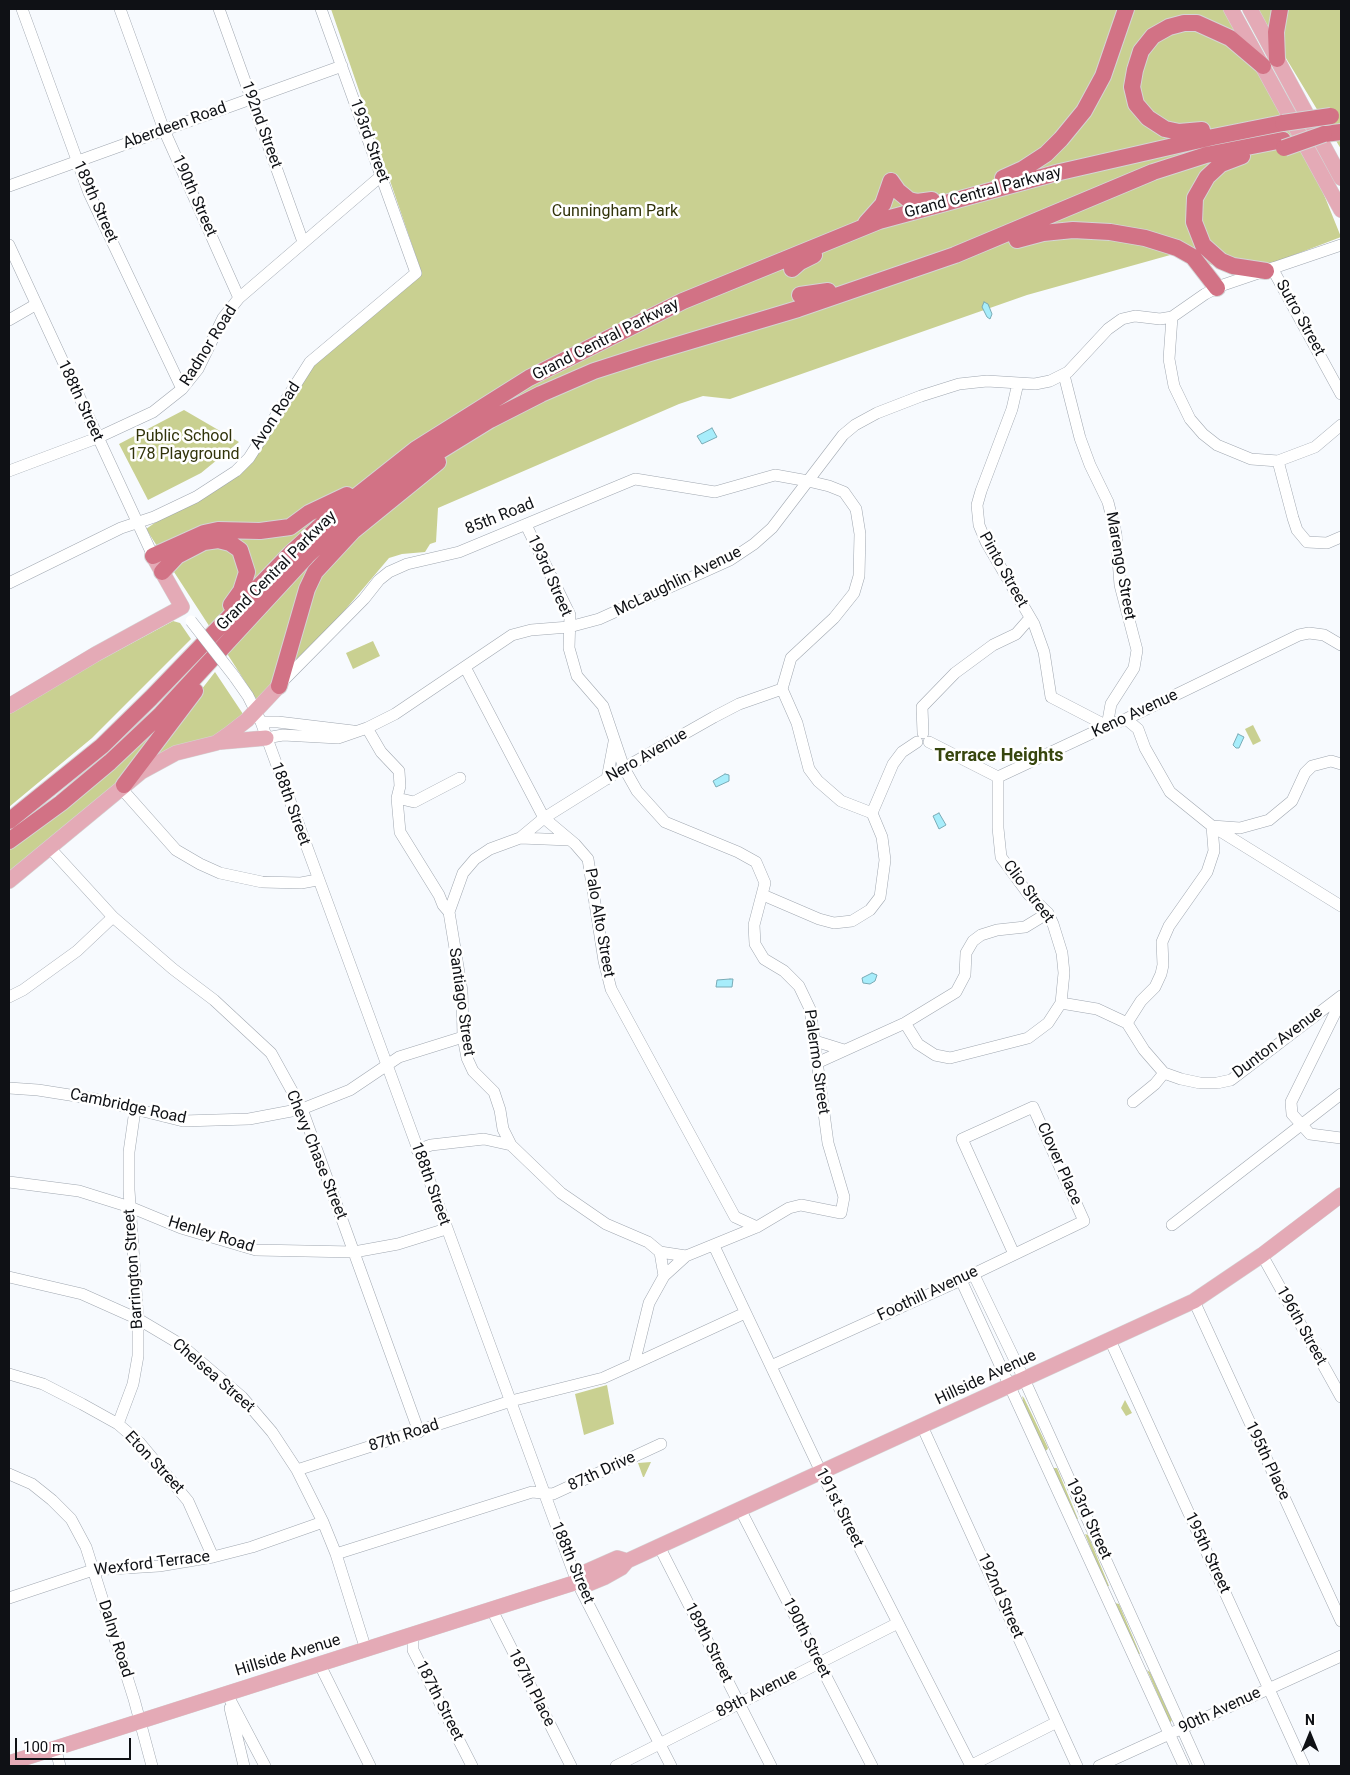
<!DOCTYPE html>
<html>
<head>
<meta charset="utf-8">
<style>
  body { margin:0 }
  #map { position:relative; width:1350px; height:1775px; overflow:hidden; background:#f7fafe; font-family:Roboto,sans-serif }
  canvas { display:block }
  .frame { position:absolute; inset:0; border:10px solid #0f1115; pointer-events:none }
  .north { position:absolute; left:1285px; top:1710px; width:50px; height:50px; -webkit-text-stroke:4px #fff; paint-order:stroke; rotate:0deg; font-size:14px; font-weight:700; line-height:20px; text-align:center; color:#0f1115 }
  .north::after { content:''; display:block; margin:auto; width:18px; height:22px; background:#0f1115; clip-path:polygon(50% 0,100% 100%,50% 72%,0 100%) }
  .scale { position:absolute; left:15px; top:1738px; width:116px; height:22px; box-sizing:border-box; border:2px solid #0f1115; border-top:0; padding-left:6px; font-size:15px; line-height:18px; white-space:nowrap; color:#0f1115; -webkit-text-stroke:4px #fff; paint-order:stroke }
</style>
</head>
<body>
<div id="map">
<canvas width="1350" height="1775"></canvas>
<div class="frame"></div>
<div class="north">N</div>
<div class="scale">100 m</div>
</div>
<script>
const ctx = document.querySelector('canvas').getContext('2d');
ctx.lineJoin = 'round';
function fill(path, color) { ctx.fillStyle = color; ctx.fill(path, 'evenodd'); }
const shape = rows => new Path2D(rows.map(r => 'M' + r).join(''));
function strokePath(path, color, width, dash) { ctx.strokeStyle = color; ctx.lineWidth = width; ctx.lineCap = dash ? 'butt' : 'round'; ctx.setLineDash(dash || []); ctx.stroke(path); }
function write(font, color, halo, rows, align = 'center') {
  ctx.font = font + ' Roboto,sans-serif'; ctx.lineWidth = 5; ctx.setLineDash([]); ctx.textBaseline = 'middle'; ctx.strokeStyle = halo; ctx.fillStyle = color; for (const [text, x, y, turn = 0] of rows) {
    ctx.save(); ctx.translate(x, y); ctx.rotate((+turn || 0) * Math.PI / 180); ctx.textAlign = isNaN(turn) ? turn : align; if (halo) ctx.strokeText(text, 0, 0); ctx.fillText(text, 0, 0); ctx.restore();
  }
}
fill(shape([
  [331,9,1227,9,1306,150,1341,237,1239,276,1181,252,1027,295,730,399,703,396,679,404,438,508,436,542,430,544,425,552,402,554,389,558,262,708,219,641,184,673,217,638,146,529,238,465,312,359,421,271],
  [1257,9,1341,9,1341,149,1275,40],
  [184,410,239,442,201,473,148,500,119,444],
  [173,621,180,623,191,639,92,738,9,807,9,709],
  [373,641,380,656,353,669,346,653],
  [215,672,243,714,229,733,154,760,174,725],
  [200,680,151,745,107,794,9,878,9,849,49,822,90,787],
  [1253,725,1261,741,1253,745,1245,729],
  [607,1385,614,1424,584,1435,575,1394],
  [1022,1396,1024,1398,1048,1448,1047,1450,1044,1451,1020,1401,1023,1400],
  [1125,1400,1132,1413,1126,1416,1121,1408],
  [651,1462,644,1477,643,1477,638,1463],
  [1053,1468,1057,1468,1078,1519,1075,1519],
  [1085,1534,1088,1535,1109,1586,1106,1587],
  [1115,1603,1119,1604,1140,1654,1137,1654],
  [1147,1670,1150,1672,1172,1720,1170,1723]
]), '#c9d091');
const water = shape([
  [984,302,988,304,992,314,990,319,987,317,982,307,984,302],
  [712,428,717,437,702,444,697,436,712,428],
  [1238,734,1244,737,1239,748,1236,748,1233,745,1238,734],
  [725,774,729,775,729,781,716,787,713,781,725,774],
  [939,813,946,825,939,829,933,816,939,813],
  [872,973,877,975,875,981,870,984,863,983,862,978,872,973],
  [730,979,733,979,732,987,716,987,717,980,730,979]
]);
fill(water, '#a7edfb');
strokePath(water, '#79abb6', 1);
const minor = shape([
  [22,9,89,193,182,389],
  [120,9,164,130,239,298],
  [219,9,303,242],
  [9,186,342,66],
  [9,245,153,556],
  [1272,268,1341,394],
  [1172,317,1169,359,1174,386,1190,419,1203,434,1217,445,1251,459,1278,461,1315,447,1341,425],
  [9,320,35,305],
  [1018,383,1012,409,981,491,977,505,979,525,986,542,1034,624,1044,652,1051,697,1107,726,1111,704,1134,668,1137,650,1120,585,1116,534,1108,502,1090,465,1080,438,1064,375],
  [1278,461,1293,518,1297,530,1307,542,1327,543,1341,537],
  [9,471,97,438,153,412,182,389,198,369,223,318,239,298,381,176],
  [9,583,121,528,154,517,196,497,236,471,249,458,310,362,416,273,321,9],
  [465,667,544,818,575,844,588,859,604,961,611,989,735,1217,757,1227],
  [234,676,248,696,261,722,577,1582,671,1766],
  [281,683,364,599,379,580,389,572,407,564,459,552,635,479,715,492,775,475,808,481,829,486,844,492,856,509,860,534,859,576,854,593,834,618,791,658,782,689,797,723,809,769,818,781,841,801,872,813],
  [1126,719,1138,729,1145,748,1170,792,1212,826,1341,906],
  [261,722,278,722,353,731],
  [367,728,381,752,399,771,400,786,397,798,400,832,439,895,443,905,449,912,462,991,463,1037,467,1058,473,1071,494,1092,500,1110,503,1129,511,1145,561,1193,606,1224,648,1242,660,1252,686,1256],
  [923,733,922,707,955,673,993,645,1016,634,1030,618],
  [266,738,283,735,338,738,367,728,395,714,512,635,531,630,569,627,599,619,730,560,754,544,772,528,843,435,855,425,877,413,921,396,959,384,987,381,1035,384,1050,381,1068,372,1108,329,1122,319,1135,316,1160,319,1172,317,1205,294,1223,285,1341,245],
  [929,742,998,777,1107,726,1126,719,1299,635,1309,633,1324,635,1341,645],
  [607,779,614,742],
  [121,788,176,850,200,864,220,873,262,882,301,883,317,880],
  [397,798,414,802,460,778],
  [872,813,893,764,902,752,917,742],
  [520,838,569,840],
  [49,847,113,917,173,969,214,1000,271,1053,302,1109,419,1432],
  [763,895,819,919,834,923,852,921,870,910,880,897,885,860,882,837,872,813],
  [449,912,463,873,475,859,490,849,520,838,544,818,624,768,714,717,739,704,782,689],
  [9,997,23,990,77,951,113,917],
  [1341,1001,1291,1102,1292,1114,1310,1134,1341,1138],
  [1061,1003,1097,1009,1127,1023,1144,1050,1164,1073,1181,1079,1200,1083,1217,1083,1231,1080,1341,996],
  [905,1023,918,1044,935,1055,950,1058,1028,1038,1048,1023,1061,1003,1064,973,1062,953,1053,924,1048,913,1029,895,1001,857,998,828,998,777],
  [1127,1023,1141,1001,1155,987,1161,974,1163,965,1162,942,1169,926,1207,872,1214,851,1212,826,1240,828,1269,820,1292,801,1305,773,1312,766,1331,761,1341,764],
  [815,1041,844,1050],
  [819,1062,905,1023,956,992,965,975,966,953,973,941,981,935,997,930,1025,927,1048,913],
  [9,1088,38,1090,95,1099,183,1121,249,1119,302,1109,350,1090,399,1057,463,1037],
  [1133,1102,1155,1084,1164,1073],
  [417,1150,431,1145,484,1139,511,1145],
  [9,1182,79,1191,130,1207,181,1228,256,1250,354,1252,398,1244,446,1229],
  [1172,1225,1341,1094],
  [714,1246,821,1472,971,1766],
  [660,1252,664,1276],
  [1262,1255,1341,1397],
  [973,1273,1024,1379,1199,1766],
  [9,1277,82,1294,138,1319,180,1344,242,1397,272,1432,297,1470,323,1522,336,1554,366,1650],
  [961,1280,1184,1766],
  [1194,1301,1341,1621],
  [1110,1340,1304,1766],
  [634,1364,745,1313],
  [771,1366,961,1280,1084,1221,1033,1107,962,1139,1014,1254],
  [9,1374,43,1384,82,1404,118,1424,140,1443,188,1501,213,1557],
  [118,1424,133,1384,138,1356,138,1319,129,1190,129,1152,135,1110],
  [922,1426,1077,1766],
  [297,1470,511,1401,603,1378,634,1364,649,1303,664,1276,686,1256,757,1227,789,1208,801,1205,841,1213,844,1197,828,1143,810,1009,799,986,784,971,764,959,755,944,754,925,765,883,756,862,738,852,665,822,637,791,624,768,603,706,577,676,569,648,570,615,526,525],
  [9,1474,32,1484,52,1500,71,1519,86,1547,134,1699,152,1766],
  [740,1509,872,1766],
  [659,1546,771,1766],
  [336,1554,532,1492,553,1494,661,1444],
  [9,1598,93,1570,159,1566,213,1557,252,1547,323,1522],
  [492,1610,571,1766],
  [413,1634,413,1650,472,1766],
  [320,1665,370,1766],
  [227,1694,265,1766],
  [230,1708,244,1766],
  [55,1747,60,1766],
  [616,1766,898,1623],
  [970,1766,1057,1722],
  [1099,1766,1341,1656]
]);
const major = shape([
  [1231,9,1341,210],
  [1250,9,1341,178],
  [9,706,96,654,182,607,153,556],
  [220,742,266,738],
  [9,881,141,772,176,753,216,743,229,734,247,720,279,686],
  [577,1582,583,1573,617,1558,627,1561],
  [9,1763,577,1582,588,1584,605,1577,621,1568,627,1561,1194,1301,1262,1255,1341,1195]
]);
const highway = shape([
  [1277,59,1276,32,1280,9],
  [1202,130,1179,132,1165,129,1148,118,1136,104,1132,87,1135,70,1141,51,1153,36,1169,27,1184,23,1197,23,1230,38,1263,66],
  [1324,134,1341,132],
  [1242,156,1221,164,1207,177,1195,198,1194,222,1203,245,1221,261,1233,266,1266,271],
  [1003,178,1023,169,1046,154,1061,139,1084,111,1103,76,1126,9],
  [891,181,898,191,909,200,917,202,932,200],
  [866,223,883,204,891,181],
  [1017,240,1043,233,1073,230,1110,232,1145,238,1177,248,1193,257,1217,288],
  [792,269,800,262,814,255],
  [800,295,828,291],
  [153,556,204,533,218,530,260,531,290,527,309,513,347,495],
  [162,572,177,556,204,542,218,540,230,543,240,550,247,572,241,591,231,605],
  [279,686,307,589,315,572,353,531,438,462],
  [124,785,195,691],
  [9,821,102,746,151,698,291,553,329,518,416,449,529,378,683,301,879,221,1060,172,1213,137,1283,123],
  [9,841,61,803,110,762,161,714,307,556,349,517,417,465,490,420,541,394,594,371,647,354,798,309,955,255,1153,172,1206,155,1283,140]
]);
strokePath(minor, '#a0a7b0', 12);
strokePath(major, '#d4d4d5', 16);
strokePath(highway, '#d4d4d5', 18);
strokePath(minor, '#fff', 11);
strokePath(major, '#e4aab6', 15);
strokePath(highway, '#d27285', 16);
const minorBridge = shape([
  [191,621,234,676]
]);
const highwayBridge = shape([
  [1283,123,1331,116],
  [1284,148,1324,134]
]);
strokePath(minorBridge, '#a0a7b0', 12, []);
strokePath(highwayBridge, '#d4d4d5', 18, []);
strokePath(minorBridge, '#fff', 11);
strokePath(highwayBridge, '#d27285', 16);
write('16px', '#0f1115', '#fff', [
  ["192nd Street",261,125,70],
  ["Aberdeen Road",175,126,-20],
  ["193rd Street",369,141,70],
  ["Grand Central Parkway",983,193,-15],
  ["190th Street",194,196,66],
  ["189th Street",95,202,66],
  ["Sutro Street",1300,318,61],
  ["Grand Central Parkway",606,340,-27],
  ["Radnor Road",209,346,-58],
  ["188th Street",80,401,65],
  ["Avon Road",276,416,-57],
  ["85th Road",500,517,-22],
  ["Marengo Street",1120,566,80],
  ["Pinto Street",1003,570,61],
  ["Grand Central Parkway",277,571,-45],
  ["193rd Street",549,576,66],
  ["McLaughlin Avenue",678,582,-26],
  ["Keno Avenue",1135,714,-25],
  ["Nero Avenue",647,756,-30],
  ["188th Street",290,804,70],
  ["Clio Street",1028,892,53],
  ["Palo Alto Street",599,923,80],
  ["Santiago Street",461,1002,82],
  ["Dunton Avenue",1278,1043,-37],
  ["Palermo Street",816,1062,82],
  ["Cambridge Road",128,1107,12],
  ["Chevy Chase Street",316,1155,68],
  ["Clover Place",1059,1164,66],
  ["188th Street",430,1184,70],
  ["Henley Road",211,1235,17],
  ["Barrington Street",134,1269,-94],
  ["Foothill Avenue",928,1294,-25],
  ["196th Street",1301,1326,61],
  ["Chelsea Street",213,1376,41],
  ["Hillside Avenue",986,1378,-25],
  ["87th Road",404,1436,-18],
  ["195th Place",1267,1461,65],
  ["Eton Street",154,1463,47],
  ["87th Drive",602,1472,-25],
  ["191st Street",839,1508,63],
  ["193rd Street",1088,1519,65],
  ["195th Street",1207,1553,65],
  ["188th Street",572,1563,67],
  ["Wexford Terrace",152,1564,-7],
  ["192nd Street",1000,1596,66],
  ["190th Street",806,1638,63],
  ["Dalny Road",115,1639,72],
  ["189th Street",708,1643,63],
  ["Hillside Avenue",288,1656,-17],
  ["187th Place",531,1688,63],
  ["89th Avenue",757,1694,-27],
  ["187th Street",439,1701,63],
  ["90th Avenue",1220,1711,-25]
]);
write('16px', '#31330a', '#fff', [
  ["Cunningham Park",615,212],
  ["Public School",184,437],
  ["178 Playground",184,455]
]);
write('bold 18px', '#37460e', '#fff', [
  ["Terrace Heights",999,756]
]);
</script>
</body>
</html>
